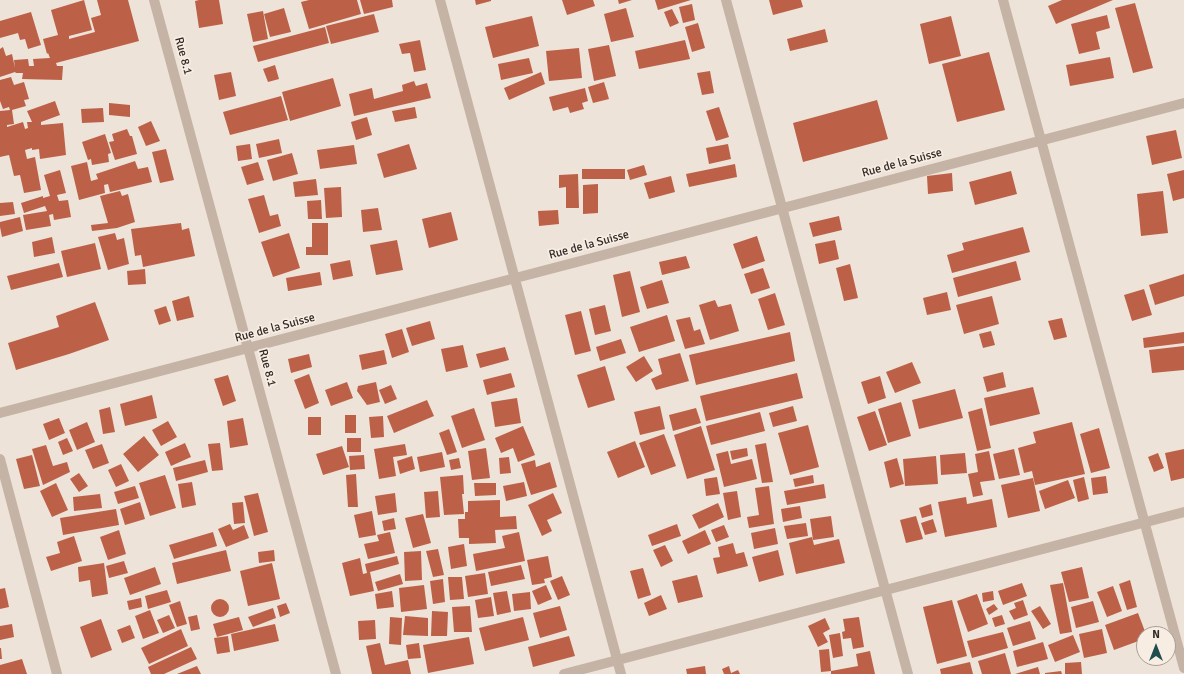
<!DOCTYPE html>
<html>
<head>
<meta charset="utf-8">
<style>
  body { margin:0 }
  #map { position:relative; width:1184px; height:674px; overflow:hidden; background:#eee3d8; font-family:Signika,sans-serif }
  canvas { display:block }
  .north { position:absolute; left:1136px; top:626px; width:40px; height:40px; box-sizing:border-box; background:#f7ede3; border:1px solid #a89f97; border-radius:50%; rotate:0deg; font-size:11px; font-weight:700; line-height:16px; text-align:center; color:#312926 }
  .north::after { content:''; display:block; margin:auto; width:14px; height:18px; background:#1f4d4f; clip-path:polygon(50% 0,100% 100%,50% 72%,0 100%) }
</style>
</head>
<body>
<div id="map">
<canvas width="1184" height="674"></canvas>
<div class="north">N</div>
</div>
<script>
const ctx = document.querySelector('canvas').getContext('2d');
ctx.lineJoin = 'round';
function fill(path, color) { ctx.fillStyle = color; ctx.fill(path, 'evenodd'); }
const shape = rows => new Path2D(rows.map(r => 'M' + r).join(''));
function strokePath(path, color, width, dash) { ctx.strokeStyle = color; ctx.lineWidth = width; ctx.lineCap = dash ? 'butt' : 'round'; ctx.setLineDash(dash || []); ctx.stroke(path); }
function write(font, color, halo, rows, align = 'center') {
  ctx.font = font + ' Signika,sans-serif'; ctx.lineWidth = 3.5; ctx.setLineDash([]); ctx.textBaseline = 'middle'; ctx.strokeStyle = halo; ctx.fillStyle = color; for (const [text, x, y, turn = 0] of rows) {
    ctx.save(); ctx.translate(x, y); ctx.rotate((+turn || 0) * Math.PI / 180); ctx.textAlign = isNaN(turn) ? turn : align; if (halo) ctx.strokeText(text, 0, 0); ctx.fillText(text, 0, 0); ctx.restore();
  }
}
fill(shape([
  [84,0,92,30,69,36,69,39,95,32,91,18,101,15,97,0,128,0,139,41,56,63,57,66,63,66,62,80,22,79,23,73,16,73,15,72,0,77,0,49,3,47,6,56,12,54,15,68,14,60,28,59,29,66,34,66,33,59,50,58,48,53,47,54,43,39,58,35,51,10],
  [199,0,219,0,223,24,199,28,195,1],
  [309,0,357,0,361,14,309,29,301,2],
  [360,0,392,0,393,7,364,14],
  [475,0,491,0,491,1,476,5],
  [562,0,593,0,595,6,567,15],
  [618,0,632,0,619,4],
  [655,0,691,0,658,10],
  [769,0,801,0,803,7,773,15],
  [1062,0,1113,0,1056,24,1048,6],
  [1135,3,1153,68,1133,73,1115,8],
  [692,4,695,20,683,23,679,7],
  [284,8,291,32,270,37,264,14],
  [626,8,634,37,611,42,604,14],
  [672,9,679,23,670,27,664,12],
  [263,11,268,39,253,42,247,14],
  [31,12,41,45,28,49,25,39,20,40,18,33,0,38,0,21],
  [374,14,379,32,331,44,326,26],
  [1107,15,1110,28,1096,32,1100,49,1079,54,1071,24],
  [532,16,539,46,493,58,485,27],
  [951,16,961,56,929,64,920,24],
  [698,23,705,48,692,52,685,27],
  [325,27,329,43,258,62,253,46],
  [825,29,828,42,790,51,787,39],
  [420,40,426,70,414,72,410,53,402,54,399,44],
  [685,40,690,59,639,69,635,51],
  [609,45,616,76,594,81,588,49],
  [579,48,582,78,549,81,546,51],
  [989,52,1005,110,957,122,942,64],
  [1110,57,1114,78,1070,86,1066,65],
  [529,58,533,73,501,80,498,64],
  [275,65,279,79,268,82,263,69],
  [710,71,714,93,702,95,697,73],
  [231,72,236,96,219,100,214,75],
  [541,72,545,84,509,100,504,88],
  [11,77,14,85,24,82,29,99,24,100,26,106,12,110,14,124,7,125,7,127,23,122,25,129,28,128,27,122,32,122,27,111,55,101,60,115,41,122,41,125,63,123,66,155,40,159,39,149,32,150,32,148,25,150,27,159,35,157,41,190,24,193,20,175,14,176,9,155,0,157,0,111,10,110,9,107,3,109,0,101,0,80],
  [333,78,341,106,290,121,282,92],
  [414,81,416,86,427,83,431,98,354,116,349,94,372,88,374,99,403,91,402,85],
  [604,82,609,99,593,103,588,87],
  [585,88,588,101,582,103,584,109,570,113,568,107,553,111,549,97],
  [281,96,288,120,230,135,223,112],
  [877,100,888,139,803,162,793,123],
  [109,103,130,105,130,117,109,115],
  [415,107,417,118,395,122,392,111],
  [719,107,729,137,716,141,706,111],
  [103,108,104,122,82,123,81,109],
  [367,117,372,135,356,140,351,122],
  [151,121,160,141,146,146,138,127],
  [127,129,130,136,132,136,137,154,115,160,109,142,114,141,112,134],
  [1176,130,1182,158,1152,165,1146,136],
  [105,134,111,153,108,154,109,162,92,165,91,159,88,160,82,142],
  [279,139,282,153,259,158,256,144],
  [250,144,252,159,238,161,236,146],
  [409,144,417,169,384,178,377,154],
  [728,144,731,159,709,164,706,148],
  [354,145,357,164,320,169,317,150],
  [166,149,174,180,160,183,152,152],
  [292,153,298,174,273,181,267,160],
  [135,161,138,169,148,167,152,182,110,192,108,184,104,185,105,193,79,200,71,166,87,162,91,181,98,179,96,174],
  [258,162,264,180,247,185,241,167],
  [735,164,737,177,689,187,686,174],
  [644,165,647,175,630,180,627,170],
  [582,169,625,169,625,179,582,179],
  [60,170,66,193,57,195,59,201,68,200,71,217,54,220,53,214,49,215,51,226,26,230,23,215,47,211,45,206,24,213,21,203,43,196,43,198,50,196,44,175],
  [1184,170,1184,198,1173,201,1167,174],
  [1011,171,1017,194,975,205,969,182],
  [952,173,953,191,928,194,927,176],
  [578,174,579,208,566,208,566,187,559,188,559,175],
  [671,176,675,192,649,199,644,183],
  [316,179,318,195,295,197,293,182],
  [598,184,598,213,583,214,583,185],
  [341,187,342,217,326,218,324,188],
  [120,191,122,196,128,194,135,222,117,228,92,231,91,225,108,223,100,196],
  [1163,191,1168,233,1141,236,1137,194],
  [264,195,270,216,278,214,281,226,259,233,248,199],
  [321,200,322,219,308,219,307,201],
  [13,202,15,214,0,216,0,203],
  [378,208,382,230,363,232,361,210],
  [558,210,559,224,539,226,538,211],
  [451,212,458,240,429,248,422,219],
  [839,216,842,230,813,237,809,223],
  [20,217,23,231,2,237,0,227,0,222],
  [181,223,182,230,189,228,195,256,143,267,141,255,135,256,131,229],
  [312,223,328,223,328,255,306,255,306,247,312,247],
  [1023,227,1030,252,952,273,947,255,964,250,962,243],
  [115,233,117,240,124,238,129,264,108,270,98,237],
  [289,233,300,268,273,277,261,242],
  [757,236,765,261,742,269,733,244],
  [52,237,55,253,34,257,32,242],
  [397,240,403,270,376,275,370,245],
  [835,240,839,259,819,264,815,244],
  [95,243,101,269,67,277,61,251],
  [686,256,690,268,662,275,659,262],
  [350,260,353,276,333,280,330,264],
  [1016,261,1021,280,958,297,953,278],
  [59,263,63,277,11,290,7,276],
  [850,264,858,298,844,301,836,268],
  [763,268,770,288,751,294,744,274],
  [145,269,146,284,128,285,127,271],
  [630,271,640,312,622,317,613,275],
  [320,272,322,285,288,291,286,278],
  [1184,274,1184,296,1155,305,1149,285],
  [662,280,669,303,647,309,640,287],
  [1144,289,1152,315,1132,321,1124,295],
  [947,292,951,310,927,315,923,298],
  [775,293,785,325,768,330,758,299],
  [189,296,194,317,177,321,172,301],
  [992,296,999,324,964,334,956,305],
  [715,300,718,307,731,304,739,331,710,340,699,305],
  [95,302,109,340,69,354,16,370,8,343,59,327,56,316],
  [605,305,611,331,595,335,589,309],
  [166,306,171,321,159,325,154,310],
  [581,311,591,351,575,355,565,315],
  [667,315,675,341,639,352,630,327],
  [690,317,694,331,700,329,705,344,685,349,676,320],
  [1062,318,1067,337,1054,340,1048,321],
  [430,321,435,339,412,346,406,328],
  [402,329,409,352,392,358,385,334],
  [991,331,995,345,983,348,979,334],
  [790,332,795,361,696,385,689,355],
  [1184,332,1184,343,1144,348,1143,338],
  [621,339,626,353,600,361,596,347],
  [463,345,468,367,446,372,441,349],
  [1184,346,1184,370,1152,373,1149,350],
  [505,347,509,360,480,368,476,354],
  [384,350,387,364,362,370,359,355],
  [680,353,689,381,656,390,651,379,662,374,658,359],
  [309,354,312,367,291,373,288,359],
  [644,356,653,371,636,382,626,367],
  [912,362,921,383,895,393,886,372],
  [605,366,615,400,588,408,577,375],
  [1003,372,1006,387,987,392,983,377],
  [511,373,515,387,487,395,483,380],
  [797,373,803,398,706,421,700,396],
  [309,374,319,403,305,409,294,380],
  [228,375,236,401,223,406,214,379],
  [880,376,886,398,868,404,861,382],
  [347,382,353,398,331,406,325,390],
  [376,382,380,402,367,405,357,391,358,386],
  [391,385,397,399,385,404,379,390],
  [1033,387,1040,414,990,426,984,398],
  [955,389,963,418,919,429,912,400],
  [152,395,157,418,125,426,120,404],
  [517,398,521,423,495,427,491,402],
  [427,400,434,416,394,433,387,416],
  [901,402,911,436,888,443,878,409],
  [660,406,665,429,640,435,634,412],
  [793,406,797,421,773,427,769,413],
  [110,407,115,432,103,434,99,410],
  [474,408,485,440,462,448,451,416],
  [696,408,701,423,673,431,669,415],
  [982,408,991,448,977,451,968,412],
  [875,411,887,445,869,451,857,417],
  [760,412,765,431,711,445,706,426],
  [345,415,356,415,356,433,345,433],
  [383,416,384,437,371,438,369,417],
  [308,417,321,417,321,435,308,435],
  [59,418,65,433,49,440,43,424],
  [243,418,248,445,230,448,227,421],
  [168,421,177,437,161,446,152,430],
  [87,422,95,442,77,450,69,430],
  [1072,422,1085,474,1035,485,1032,471,1024,473,1018,448,1036,443,1033,432],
  [808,425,819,467,790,475,778,433],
  [523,426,535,455,518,462,513,448,501,453,495,438],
  [701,426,715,470,687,479,674,435],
  [1099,428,1110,468,1091,473,1080,434],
  [449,429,457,452,447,455,439,433],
  [664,434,676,466,651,475,639,443],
  [144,436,159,455,138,472,123,454],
  [67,438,73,451,63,455,58,442],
  [347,438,361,438,361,452,347,452],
  [635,441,645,467,618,478,607,452],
  [185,443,191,457,171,466,165,452],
  [220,443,223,470,212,471,208,444],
  [766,443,773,482,762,483,755,445],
  [102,444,109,463,93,469,85,450],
  [405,444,407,455,393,457,396,476,379,479,374,449],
  [46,445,53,466,67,462,70,472,43,485,32,449],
  [342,446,349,467,323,475,316,454],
  [486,448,490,478,472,480,468,451],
  [747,448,748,456,732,460,730,451],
  [1014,449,1020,475,999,479,993,454],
  [1184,449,1184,478,1171,481,1165,453],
  [728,451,731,464,752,459,757,479,724,487,716,454],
  [989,451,995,480,980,482,983,495,973,497,968,474,978,472,975,454],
  [442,452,445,467,420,472,417,457],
  [965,453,967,473,941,475,940,455],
  [1158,453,1164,468,1154,472,1148,457],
  [32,455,40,486,24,489,16,459],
  [364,455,365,469,350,470,349,456],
  [412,456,415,469,400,474,397,461],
  [936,456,938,484,905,486,903,459],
  [509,457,511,473,500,474,499,458],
  [459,458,461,468,451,470,449,460],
  [897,458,904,484,890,488,884,462],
  [205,460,208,472,176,481,173,468],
  [535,460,536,467,550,462,557,487,531,495,521,464],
  [121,464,129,481,116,487,108,470],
  [79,473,88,486,79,492,70,479],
  [356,474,358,507,348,507,346,475],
  [165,475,176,508,150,516,139,483],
  [463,475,464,494,462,494,464,514,444,515,440,477],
  [813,475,814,483,795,487,793,479],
  [1106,476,1108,493,1093,495,1091,478],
  [717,477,720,494,706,496,704,479],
  [1084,477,1089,499,1078,502,1073,480],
  [1033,478,1040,511,1008,518,1001,485],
  [1068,480,1075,498,1045,509,1039,491],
  [192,482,196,505,182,508,178,484],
  [524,482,527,496,506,501,503,486],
  [56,483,68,510,52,517,40,491],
  [474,483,496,483,496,495,475,496],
  [824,484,826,498,787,505,784,491],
  [135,486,139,498,118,504,114,492],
  [769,486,774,524,749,528,747,517,759,515,755,488],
  [438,491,440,517,426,518,424,492],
  [737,491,741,517,728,520,723,493],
  [258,493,268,532,254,536,244,496],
  [395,493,397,512,378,515,375,496],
  [553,493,562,513,547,520,552,531,542,536,528,505],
  [100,494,102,508,74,511,73,497],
  [966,497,967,504,992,499,997,527,945,537,938,502],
  [500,500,500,517,516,516,517,529,495,530,496,543,469,544,469,538,459,538,458,519,465,519,465,512,468,512,468,501],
  [140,502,145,519,125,525,120,509],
  [243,502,245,523,234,524,232,503],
  [718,503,724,517,699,529,692,515],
  [931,504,933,515,922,518,919,508],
  [800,506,802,518,783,522,781,509],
  [116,509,119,525,63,535,60,518],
  [372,511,376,535,359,538,354,515],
  [423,514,431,543,413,548,405,518],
  [831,516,834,537,813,540,810,519],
  [916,516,923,539,906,543,900,520],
  [394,518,396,529,384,531,382,521],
  [933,519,937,532,925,535,921,523],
  [806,523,808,536,787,539,784,526],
  [230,524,233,530,244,525,249,538,226,547,218,529],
  [677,524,681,536,652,546,648,535],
  [724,525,729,537,716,542,711,530],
  [775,528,778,544,754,549,751,533],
  [119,530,126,554,108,560,100,537],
  [705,530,711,544,688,554,682,541],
  [213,532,217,546,174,559,169,545],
  [390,532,395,553,368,559,364,544,379,541,377,535],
  [519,532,525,561,476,571,473,554,505,548,502,536],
  [74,536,82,561,51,571,46,557,60,553,57,542],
  [812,537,814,545,839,539,845,563,796,574,789,543],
  [733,543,736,554,744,552,748,566,717,574,713,558,720,557,718,547],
  [464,544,467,566,451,569,448,547],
  [665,545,673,561,661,567,653,550],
  [438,549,444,575,433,577,426,551],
  [226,550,231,571,177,584,172,563],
  [274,550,275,561,259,563,258,552],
  [778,550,784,575,759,582,752,557],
  [421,551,422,580,405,581,404,552],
  [397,556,399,564,370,572,374,591,350,596,342,563,360,558,363,574,367,573,365,564],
  [548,556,552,577,544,579,545,583,532,585,527,560],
  [124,561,128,573,109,578,106,566],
  [104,563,108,594,92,597,90,580,79,582,78,567],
  [272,563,280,599,248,606,240,571],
  [521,565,525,579,491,586,488,572],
  [155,567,161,584,130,595,124,578],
  [1082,567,1089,598,1069,602,1061,572],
  [643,568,651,595,638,599,630,571],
  [485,573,488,594,468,597,465,576],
  [400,574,403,584,378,591,375,582],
  [697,575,703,597,678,603,672,581],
  [562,576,570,595,558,600,550,581],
  [448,577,462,577,464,599,450,600],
  [443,579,445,602,433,604,430,581],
  [1130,580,1137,607,1127,610,1119,584],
  [1022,583,1027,596,1003,605,998,591],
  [1063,583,1072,632,1060,634,1050,585],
  [424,585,427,609,401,612,399,588],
  [546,585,552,599,538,605,532,591],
  [1113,586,1122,611,1107,617,1097,592],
  [5,588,9,607,0,609,0,589],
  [167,590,171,602,148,609,145,596],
  [392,591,394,607,377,609,375,594],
  [507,591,511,612,497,615,493,593],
  [993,591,994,600,983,602,982,593],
  [530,592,531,609,514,611,512,594],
  [977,594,988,624,968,632,957,601],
  [661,595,667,609,649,616,644,603],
  [491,597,494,616,478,618,475,600],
  [141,598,142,607,129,610,127,601],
  '211 608a9 9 0 1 1 18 0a9 9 0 1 1-18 0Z',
  [952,600,967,656,937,664,923,607],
  [1023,600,1028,615,1014,620,1009,611,1016,608,1014,603],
  [180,601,187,624,177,627,169,605],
  [1093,601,1099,622,1076,628,1071,607],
  [286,603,290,613,280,617,277,606],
  [994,604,998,609,989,615,986,609],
  [470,606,472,632,454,632,452,607],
  [560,606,567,630,540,638,533,613],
  [1040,606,1051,624,1043,629,1031,611],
  [273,608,276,618,253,627,248,617],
  [150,610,159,633,143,639,135,616],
  [432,611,448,612,447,636,431,636],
  [1138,613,1146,634,1144,634,1144,639,1114,650,1105,625],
  [169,615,175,628,163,633,157,620],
  [197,615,200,629,191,631,188,617],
  [1002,615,1005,624,995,627,992,618],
  [405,616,428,618,428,636,403,635],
  [239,617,243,630,217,637,213,624],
  [390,617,402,618,401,645,389,644],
  [523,617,529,640,485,651,479,628],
  [859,617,864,647,853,649,851,638,843,639,842,632,845,631,843,619],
  [825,618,830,629,823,633,828,642,818,647,808,626],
  [101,619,112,650,91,658,80,627],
  [375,620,376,639,359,640,358,621],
  [1030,621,1036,639,1013,646,1007,628],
  [12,624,14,637,0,640,0,626],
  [275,624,279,641,234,651,231,634],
  [130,625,135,638,122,643,117,630],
  [181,629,188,646,149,664,141,648],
  [1102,629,1107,653,1084,658,1079,634],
  [1003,632,1008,648,972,658,967,641],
  [840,633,843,656,833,658,829,635],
  [1073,635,1080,652,1055,662,1048,645],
  [228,636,230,652,217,654,214,638],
  [569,636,575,656,533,667,528,647],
  [469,637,474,664,428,673,423,645],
  [1043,642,1048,659,1017,667,1013,651],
  [380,643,385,665,408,660,411,674,372,674,366,646],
  [419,643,421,658,408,659,406,645],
  [191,647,197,659,164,674,151,674,148,667],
  [0,648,1,648,2,659,0,659],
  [829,649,831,671,821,672,819,650],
  [870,651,875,674,831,674,831,671,858,666,856,654],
  [1005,653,1011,674,982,674,978,661],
  [22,659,27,674,0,674,0,665],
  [970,662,973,674,941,674,940,669],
  [1081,662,1082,674,1065,674,1065,663],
  [197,666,201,674,177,674],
  [705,666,706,674,687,674,686,669],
  [729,666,731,673,738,670,740,674,724,674,722,669],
  [1038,667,1040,674,1015,674],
  [1061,671,1062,674,1045,674,1045,673]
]), '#bc6148');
strokePath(shape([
  [154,0,336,674],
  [440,0,621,674],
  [726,0,908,674],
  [1003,0,1184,668],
  [0,413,1184,103],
  [0,459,57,674],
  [564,674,1184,512]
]), '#c5b3a5', 10);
write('12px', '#312926', '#f7ede3', [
  ["Rue 8.1",183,56,75],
  ["Rue de la Suisse",902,163,-15],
  ["Rue de la Suisse",589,245,-15],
  ["Rue de la Suisse",275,328,-15],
  ["Rue 8.1",267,368,75]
]);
</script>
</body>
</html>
